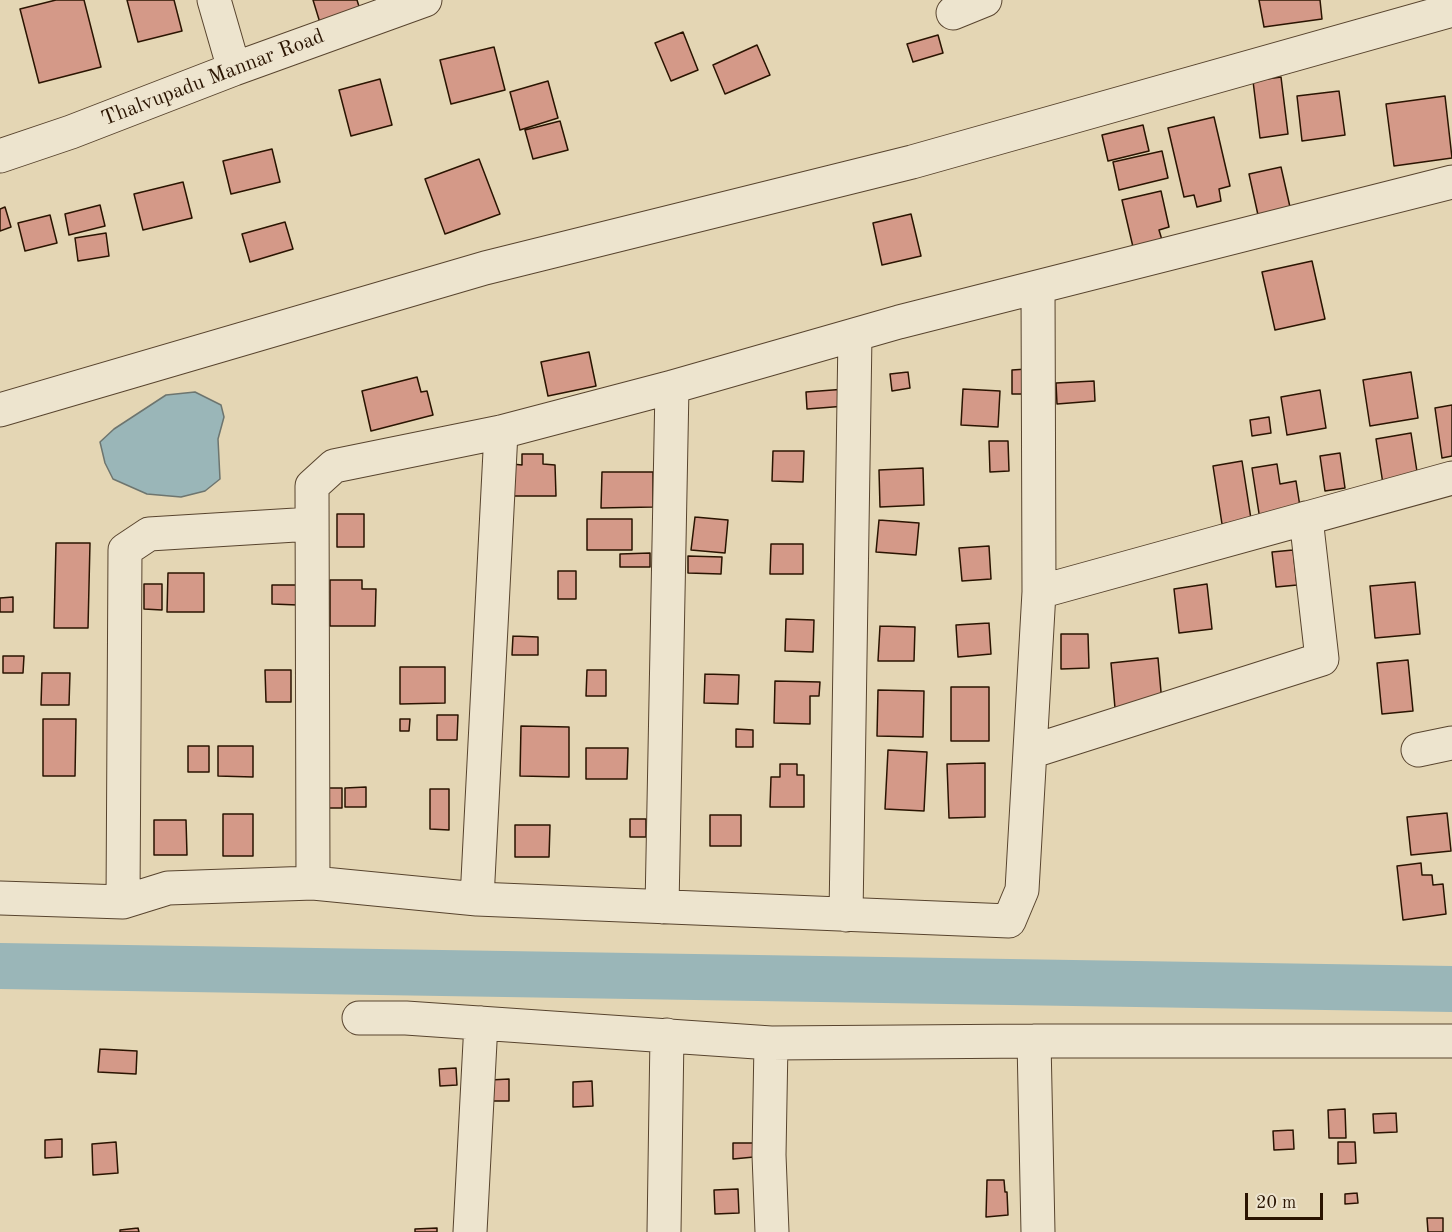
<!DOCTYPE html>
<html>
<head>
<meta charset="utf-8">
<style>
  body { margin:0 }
  #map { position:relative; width:1452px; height:1232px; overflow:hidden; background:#e4d6b4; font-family:"Old Standard TT",serif }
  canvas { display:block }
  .scale { position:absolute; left:1245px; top:1193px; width:78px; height:27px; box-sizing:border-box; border:3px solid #2a1401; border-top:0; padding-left:8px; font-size:18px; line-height:21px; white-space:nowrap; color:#2a1401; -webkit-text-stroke:4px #ede4ce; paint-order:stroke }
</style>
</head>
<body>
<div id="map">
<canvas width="1452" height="1232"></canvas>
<div class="scale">20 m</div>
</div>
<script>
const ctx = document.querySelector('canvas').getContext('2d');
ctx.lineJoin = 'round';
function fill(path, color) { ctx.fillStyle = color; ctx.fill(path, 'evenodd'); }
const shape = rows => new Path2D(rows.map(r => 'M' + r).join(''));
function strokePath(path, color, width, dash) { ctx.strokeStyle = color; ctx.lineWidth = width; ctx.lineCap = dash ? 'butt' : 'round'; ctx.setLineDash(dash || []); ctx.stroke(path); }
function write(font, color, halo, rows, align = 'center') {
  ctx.font = font + ' "Old Standard TT",serif'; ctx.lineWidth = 4.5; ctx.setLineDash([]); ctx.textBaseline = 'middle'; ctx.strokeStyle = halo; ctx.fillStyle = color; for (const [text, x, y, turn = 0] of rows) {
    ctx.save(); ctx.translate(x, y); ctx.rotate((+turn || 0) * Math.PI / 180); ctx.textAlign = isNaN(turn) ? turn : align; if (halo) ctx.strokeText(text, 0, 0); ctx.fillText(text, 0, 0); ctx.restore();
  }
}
const water = shape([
  [195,392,221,405,224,417,218,439,220,479,205,491,181,497,147,494,113,479,105,463,100,442,114,429,166,395,195,392]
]);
fill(water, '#9ab6b8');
strokePath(water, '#6d756f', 1.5);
strokePath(shape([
  [0,966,1452,989]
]), '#9ab6b8', 46);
const building = shape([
  [56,0,84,0,101,67,39,83,20,9,56,0],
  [127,0,174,0,182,31,138,42,127,0],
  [313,0,357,0,361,13,321,26,313,0],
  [1259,0,1320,0,1322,19,1264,27,1259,0],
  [683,32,698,70,671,81,655,43,683,32],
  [938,35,943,53,913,62,907,44,938,35],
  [757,45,770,75,725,94,713,65,757,45],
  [494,47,505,90,451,104,440,60,494,47],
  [1281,77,1288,134,1260,138,1253,81,1281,77],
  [380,79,392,125,351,136,339,90,380,79],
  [548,81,558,118,520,130,510,92,548,81],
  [1339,91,1345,135,1302,141,1297,96,1339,91],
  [1445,96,1452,158,1394,166,1386,104,1445,96],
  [1214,117,1230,186,1219,189,1221,201,1197,207,1194,195,1184,197,1168,128,1214,117],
  [560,121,568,150,533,159,525,130,560,121],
  [1143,125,1149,151,1108,161,1102,135,1143,125],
  [272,149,280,182,231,194,223,161,272,149],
  [1162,151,1168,178,1119,190,1113,162,1162,151],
  [479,159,500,214,445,234,425,179,479,159],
  [1281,167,1290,207,1258,215,1249,174,1281,167],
  [183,182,192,218,143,230,134,194,183,182],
  [1161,191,1169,227,1159,230,1162,240,1133,247,1122,200,1161,191],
  [100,205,105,226,69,235,65,214,100,205],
  [5,207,11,227,0,231,0,209,5,207],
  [911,214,921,256,882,265,873,223,911,214],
  [50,215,57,243,25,251,18,223,50,215],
  [285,222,293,249,250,262,242,234,285,222],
  [106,233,109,256,78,261,75,238,106,233],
  [1312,261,1325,319,1275,330,1262,272,1312,261],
  [589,352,596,386,548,396,541,362,589,352],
  [1027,369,1027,394,1012,394,1012,370,1027,369],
  [908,372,910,388,892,391,890,374,908,372],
  [1411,372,1418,418,1370,426,1363,380,1411,372],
  [417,377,421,392,427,391,433,415,371,431,362,391,417,377],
  [1094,381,1095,401,1057,404,1056,383,1094,381],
  [846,389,846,406,807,409,806,392,846,389],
  [963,389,1000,391,998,427,961,425,963,389],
  [1320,390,1326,428,1287,435,1281,397,1320,390],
  [1452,405,1452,456,1442,458,1435,408,1452,405],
  [1269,417,1271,433,1252,436,1250,420,1269,417],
  [1411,433,1418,478,1383,484,1376,439,1411,433],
  [989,441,1008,441,1009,471,990,472,989,441],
  [773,451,804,451,803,482,772,481,773,451],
  [1340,453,1345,488,1325,491,1320,456,1340,453],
  [522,454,543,454,543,464,555,465,556,496,512,496,512,464,522,465,522,454],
  [1242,461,1251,519,1222,524,1213,466,1242,461],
  [1277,464,1280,484,1296,481,1301,513,1260,520,1252,468,1277,464],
  [923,468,924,505,880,507,879,470,923,468],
  [602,472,653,472,653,507,601,508,602,472],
  [337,514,364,514,364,547,337,547,337,514],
  [695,517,728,520,725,553,691,550,695,517],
  [587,519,632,519,632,550,587,550,587,519],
  [879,520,919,523,916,555,876,552,879,520],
  [56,543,90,543,88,628,54,628,56,543],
  [771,544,803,544,803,574,770,574,771,544],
  [989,546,991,579,962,581,959,548,989,546],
  [1293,550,1297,585,1276,587,1272,552,1293,550],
  [650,553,650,567,620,567,620,554,650,553],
  [688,556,722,557,721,574,688,573,688,556],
  [558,571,576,571,576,599,558,599,558,571],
  [168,573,204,573,204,612,167,612,168,573],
  [330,580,362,580,362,589,376,589,375,626,330,626,330,580],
  [1415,582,1420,634,1375,638,1370,586,1415,582],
  [144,584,162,584,162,610,144,609,144,584],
  [1207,584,1212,629,1179,633,1174,589,1207,584],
  [272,585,298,585,298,605,272,604,272,585],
  [13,597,13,612,0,612,0,598,13,597],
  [786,619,814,620,813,652,785,651,786,619],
  [989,623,991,654,958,657,956,625,989,623],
  [880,626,915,627,914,661,878,661,880,626],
  [1061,634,1088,634,1089,668,1061,669,1061,634],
  [513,636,538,637,538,655,512,655,513,636],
  [3,656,24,656,23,673,3,673,3,656],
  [1158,658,1162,703,1115,708,1111,663,1158,658],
  [1408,660,1413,711,1382,714,1377,663,1408,660],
  [400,667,445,667,445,703,400,704,400,667],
  [265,670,291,670,291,702,266,702,265,670],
  [587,670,606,670,606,696,586,696,587,670],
  [42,673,70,673,69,705,41,705,42,673],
  [705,674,739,675,738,704,704,703,705,674],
  [775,681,820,682,819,696,810,696,810,724,774,723,775,681],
  [951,687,989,687,989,741,951,741,951,687],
  [878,690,924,691,923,737,877,736,878,690],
  [437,715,458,715,457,740,437,740,437,715],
  [43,719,76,719,75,776,43,776,43,719],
  [400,719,410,719,409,731,400,731,400,719],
  [521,726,569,727,569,777,520,776,521,726],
  [736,729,753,730,753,747,736,747,736,729],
  [188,746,209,746,209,772,188,772,188,746],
  [218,746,253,746,253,777,218,776,218,746],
  [586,748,628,748,627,779,586,779,586,748],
  [888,750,927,752,924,811,885,809,888,750],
  [985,763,985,817,949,818,947,764,985,763],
  [780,764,797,764,797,775,804,775,804,807,770,807,771,777,780,777,780,764],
  [366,787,366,807,345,807,345,788,366,787],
  [322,788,342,788,342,808,323,808,322,788],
  [430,789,449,789,449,830,430,829,430,789],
  [1447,813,1451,851,1411,855,1407,817,1447,813],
  [223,814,253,814,253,856,223,856,223,814],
  [710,815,741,815,741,846,710,846,710,815],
  [630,819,646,819,646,837,630,837,630,819],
  [154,820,186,820,187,855,154,855,154,820],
  [515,825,550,825,549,857,515,857,515,825],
  [1421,863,1422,875,1432,875,1433,885,1443,884,1446,914,1403,920,1397,866,1421,863],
  [100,1049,137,1051,136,1074,98,1072,100,1049],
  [456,1068,457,1085,440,1086,439,1069,456,1068],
  [509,1079,509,1101,490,1101,490,1080,509,1079],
  [592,1081,593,1106,573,1107,573,1082,592,1081],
  [1345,1109,1346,1138,1329,1138,1328,1110,1345,1109],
  [1396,1113,1397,1132,1374,1133,1373,1114,1396,1113],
  [1293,1130,1294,1149,1274,1150,1273,1131,1293,1130],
  [62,1139,62,1157,45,1158,45,1140,62,1139],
  [116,1142,118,1173,93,1175,92,1144,116,1142],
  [1338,1142,1355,1142,1356,1163,1338,1164,1338,1142],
  [733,1143,754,1143,754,1157,733,1159,733,1143],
  [987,1180,1004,1180,1005,1192,1007,1192,1008,1215,986,1217,987,1180],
  [738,1189,739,1213,715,1214,714,1190,738,1189],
  [1357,1193,1358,1203,1345,1204,1345,1194,1357,1193],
  [1427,1218,1443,1218,1443,1232,1428,1232,1427,1218],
  [138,1228,139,1232,120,1232,120,1230,138,1228],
  [437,1228,437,1232,415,1232,415,1229,437,1228]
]);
fill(building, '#d49988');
strokePath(building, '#2a1401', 1.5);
const minor = shape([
  [214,0,234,69],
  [953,13,985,0],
  [0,156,71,132,234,69,425,0],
  [1452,182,899,322,672,387,501,432,334,466,312,486,313,883,477,899,1009,921,1022,890,1039,592,1452,478],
  [1038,287,1039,592],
  [0,410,485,268,912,162,1452,10],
  [1418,750,1452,743],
  [1030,752,1322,659,1306,518],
  [0,898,123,902,168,888,313,883],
  [477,899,501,432],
  [123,902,125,550,149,534,312,524],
  [662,907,672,387],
  [846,915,855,335],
  [359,1018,406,1018,771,1043,1034,1041,1452,1041],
  [1034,1041,1038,1232],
  [771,1043,769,1155,772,1232],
  [470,1232,481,1023],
  [664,1232,667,1035]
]);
strokePath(minor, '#58442e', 35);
strokePath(minor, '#ede4ce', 33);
write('21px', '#2a1401', '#ede4ce', [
  ["Thalvupadu Mannar Road",213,78,-21]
]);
</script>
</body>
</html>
